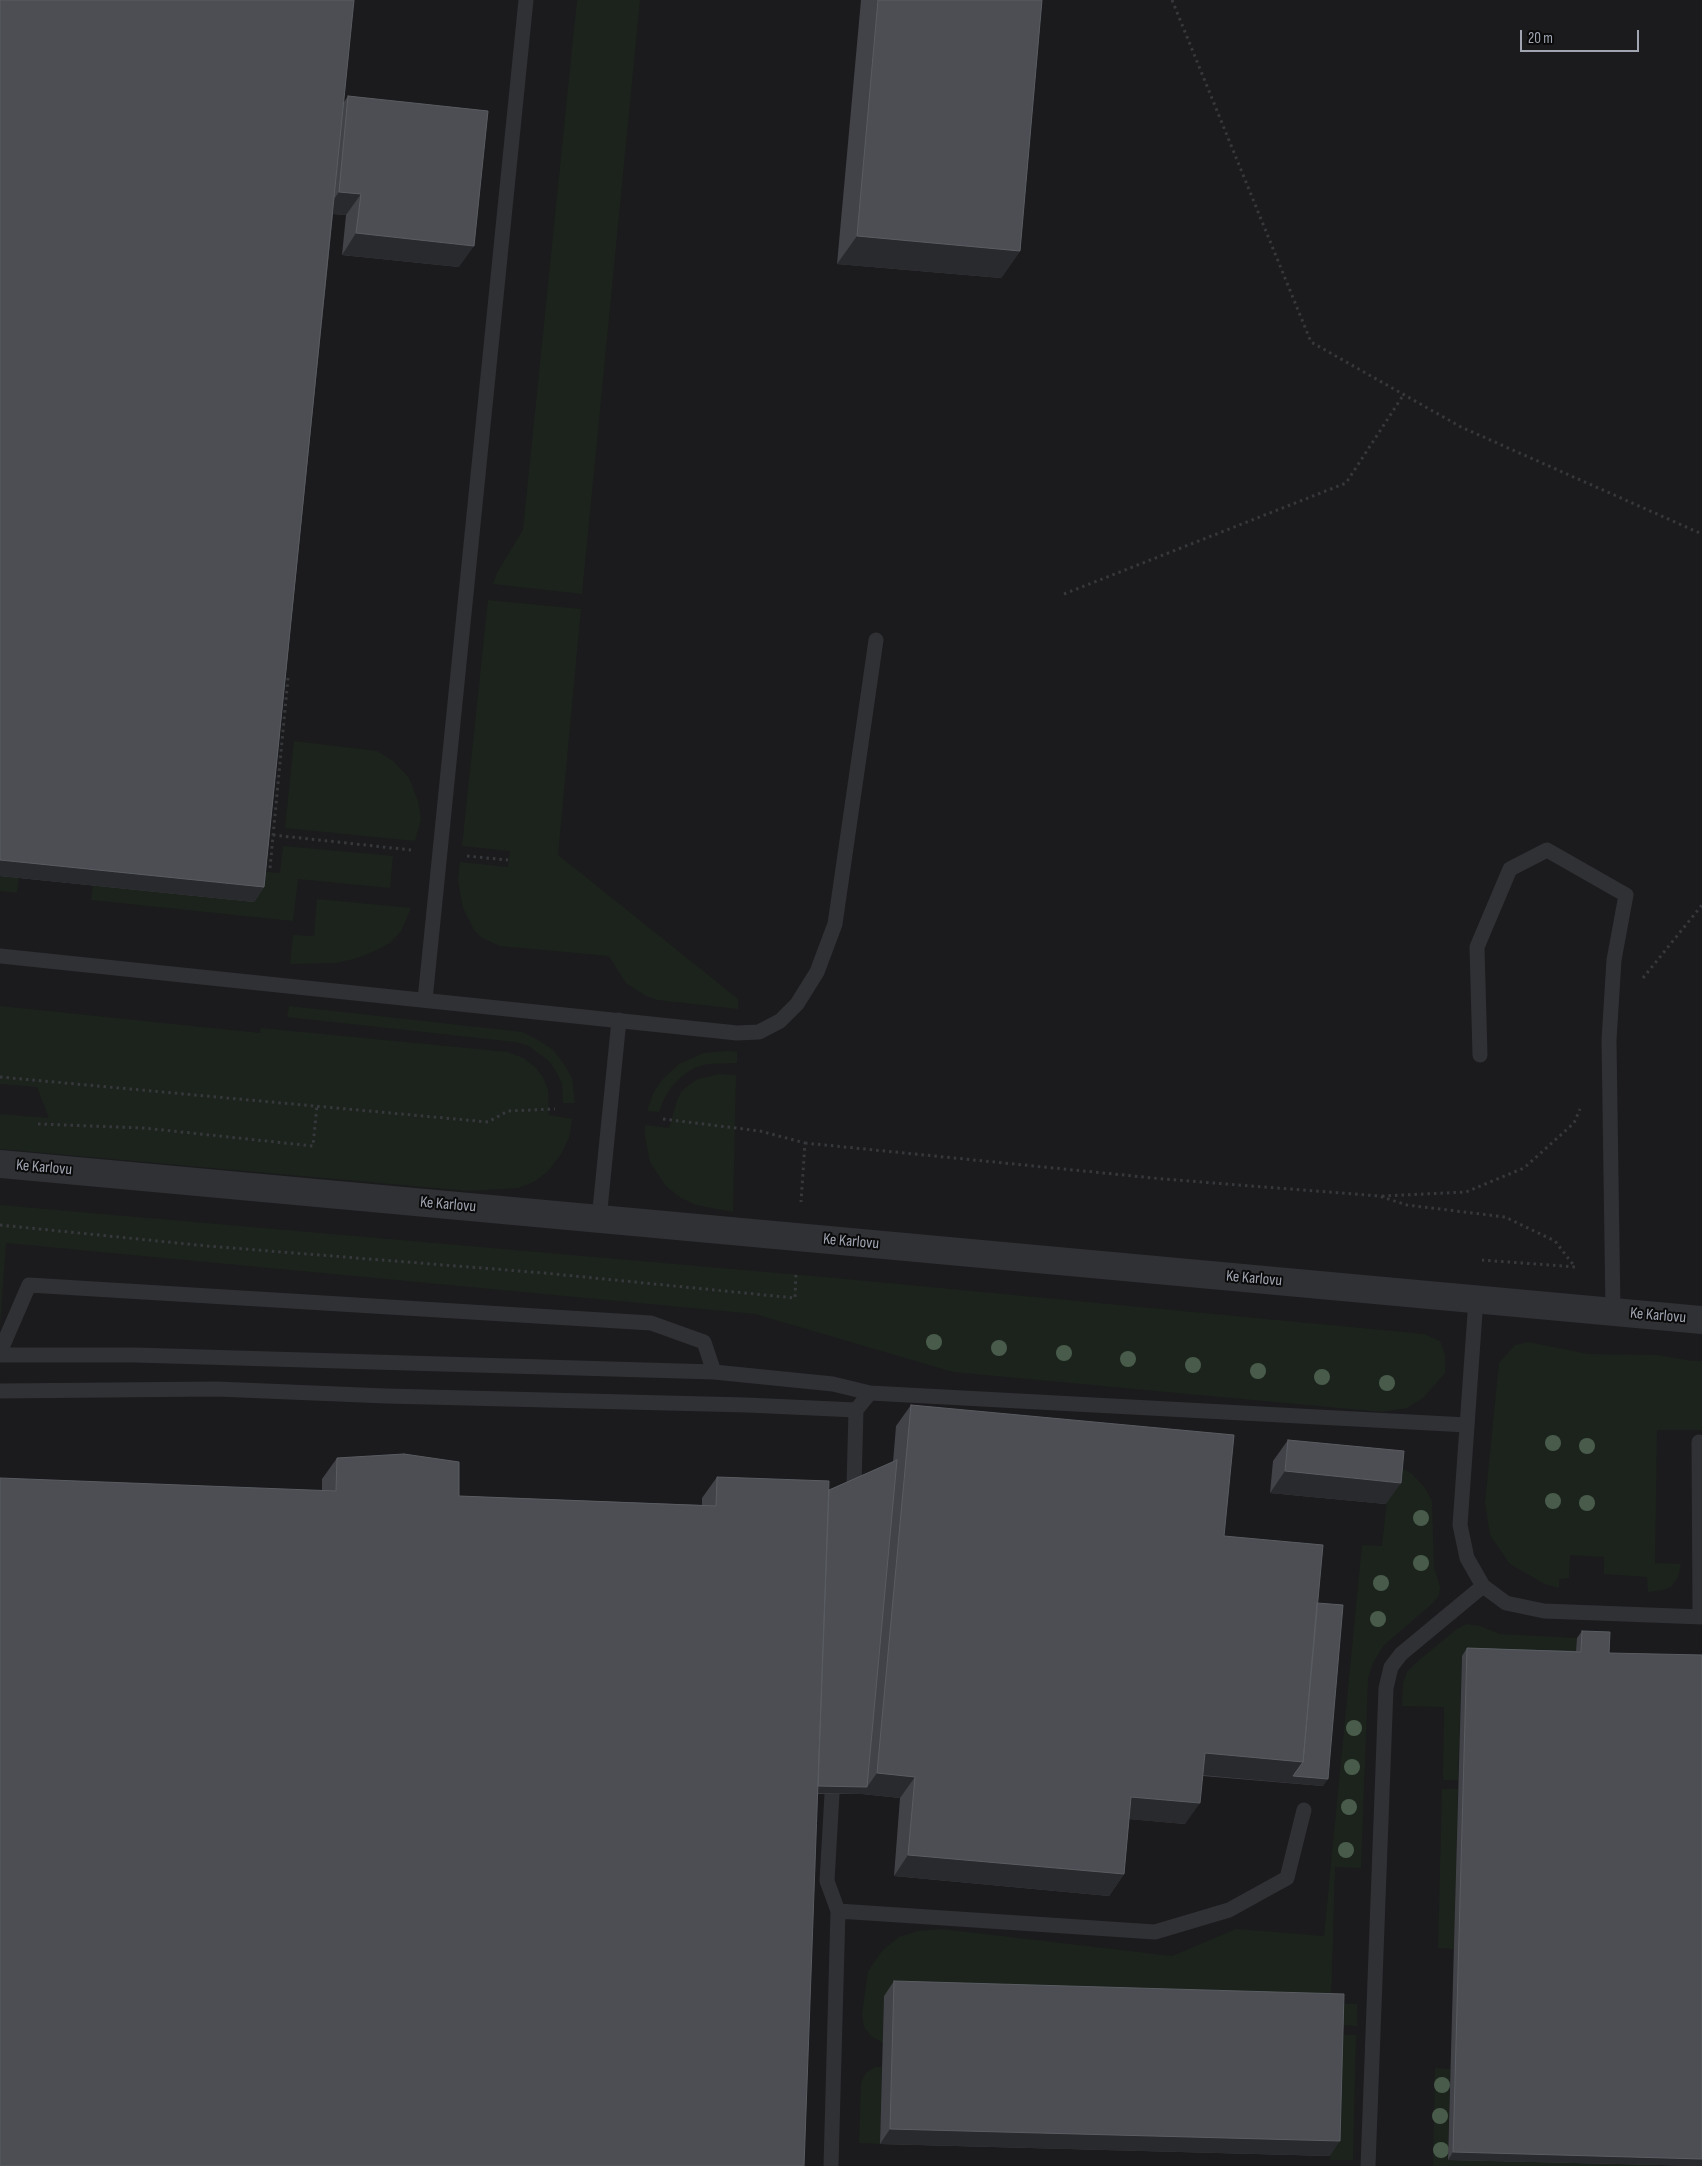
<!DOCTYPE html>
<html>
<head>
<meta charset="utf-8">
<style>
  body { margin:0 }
  #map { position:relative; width:1702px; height:2166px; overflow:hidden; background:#0f0f10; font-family:"Sofia Sans Condensed",sans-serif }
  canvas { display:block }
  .scale { position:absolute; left:1520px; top:30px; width:119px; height:22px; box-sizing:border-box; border:2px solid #a0a5b1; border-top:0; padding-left:6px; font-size:15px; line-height:18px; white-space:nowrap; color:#a0a5b1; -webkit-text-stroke:4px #0a0a0b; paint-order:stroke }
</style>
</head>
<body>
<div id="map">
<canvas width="1702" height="2166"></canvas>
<div class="scale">20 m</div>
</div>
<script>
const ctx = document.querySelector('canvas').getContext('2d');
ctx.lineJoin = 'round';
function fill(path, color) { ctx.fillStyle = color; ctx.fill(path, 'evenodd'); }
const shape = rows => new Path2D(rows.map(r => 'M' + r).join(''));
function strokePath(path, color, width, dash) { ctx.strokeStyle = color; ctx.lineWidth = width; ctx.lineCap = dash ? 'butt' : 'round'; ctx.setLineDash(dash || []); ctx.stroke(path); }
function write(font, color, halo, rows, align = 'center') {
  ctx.font = font + ' "Sofia Sans Condensed",sans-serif'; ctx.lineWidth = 4; ctx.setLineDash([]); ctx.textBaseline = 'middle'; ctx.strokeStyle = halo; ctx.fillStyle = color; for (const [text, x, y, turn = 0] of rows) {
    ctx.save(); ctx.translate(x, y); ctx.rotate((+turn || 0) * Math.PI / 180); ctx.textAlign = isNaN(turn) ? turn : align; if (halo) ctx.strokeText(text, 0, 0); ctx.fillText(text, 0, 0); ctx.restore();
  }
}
fill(shape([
  [0,0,1702,0,1702,2166,0,2166]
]), '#1b1b1d');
fill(shape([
  [577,0,640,0,582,594,493,584,497,573,523,530],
  [488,600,581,609,558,855,738,999,738,1009,658,1000,646,996,626,983,609,956,500,946,482,938,474,930,463,908,458,880,460,862,508,867,510,851,462,846],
  [294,741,377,751,393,761,409,778,418,801,421,819,415,841,285,828],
  [283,846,393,856,390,888,298,879,293,921,91,900,93,885,254,902,257,871,280,873],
  [0,875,19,877,17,893,0,891],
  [317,899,411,908,401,931,390,943,377,950,358,958,336,963,290,964,293,935,314,936],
  [0,1006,260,1033,261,1028,508,1052,523,1058,535,1067,543,1077,548,1090,549,1115,572,1119,569,1138,561,1154,548,1171,534,1182,518,1188,469,1191,0,1149,0,1114,49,1118,37,1087,0,1084],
  [289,1006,522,1032,538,1040,553,1050,564,1064,572,1078,575,1103,563,1103,562,1084,557,1073,549,1061,527,1045,515,1042,287,1017],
  [728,1051,737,1052,737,1063,707,1064,694,1068,682,1076,672,1086,664,1099,659,1112,647,1111,653,1094,661,1081,679,1064,704,1053],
  [720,1074,736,1075,733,1212,696,1205,681,1198,666,1186,650,1162,645,1137,645,1125,669,1128,677,1101,681,1092,689,1085,698,1079],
  [0,1205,835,1278,1424,1334,1440,1341,1445,1355,1445,1373,1423,1398,1407,1408,1382,1412,1264,1401,953,1372,755,1314,6,1243,0,1327],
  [1528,1342,1588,1354,1658,1355,1692,1361,1702,1361,1702,1430,1657,1430,1655,1563,1681,1564,1678,1577,1671,1587,1663,1590,1648,1592,1647,1577,1604,1574,1604,1557,1570,1555,1569,1578,1559,1579,1559,1588,1545,1584,1510,1564,1490,1535,1485,1503,1499,1363,1515,1345],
  [1391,1462,1412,1474,1425,1488,1432,1501,1434,1567,1440,1587,1439,1595,1433,1603,1384,1645,1373,1663,1368,1678,1361,1868,1335,1867,1331,2003,1357,2004,1357,2026,884,1996,883,2043,871,2036,864,2027,862,2014,868,1971,883,1950,899,1937,918,1931,942,1929,1172,1956,1236,1929,1324,1936,1362,1545,1382,1546],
  [1467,1624,1480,1626,1500,1634,1577,1638,1576,1659,1462,1656,1458,1780,1443,1780,1444,1707,1402,1706,1403,1683,1407,1672,1418,1661,1457,1629],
  [1442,1789,1458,1789,1454,1949,1438,1948],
  [1333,2034,1356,2035,1353,2160,1330,2160],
  [875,2067,882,2067,880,2144,859,2143,861,2082,866,2073],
  [1435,2068,1450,2069,1448,2159,1685,2166,1433,2166]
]), '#1c231c');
strokePath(shape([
  [1172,0,1311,342,1461,427,1702,534],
  [1064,594,1346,483,1404,394],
  [273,835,411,850],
  [467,856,508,860],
  [270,868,288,678],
  [1643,978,1702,905],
  [0,1077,488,1122,508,1111,555,1109],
  [663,1119,760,1131,805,1143,801,1202],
  [38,1124,144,1128,313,1146,317,1105],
  [805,1143,1163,1179,1379,1196,1407,1205,1505,1217,1555,1241,1575,1267,1482,1260],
  [1382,1196,1466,1192,1524,1168,1574,1123,1580,1109],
  [0,1225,207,1246,544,1273,795,1298,796,1271]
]), '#36383c', 3, [2.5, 4]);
strokePath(shape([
  [0,956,737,1033,759,1032,780,1021,797,1004,817,972,835,924,876,640],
  [425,1000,526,0],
  [1480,1055,1477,947,1510,869,1547,850,1626,895,1614,960,1609,1040,1613,1312],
  [599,1219,619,1020],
  [1476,1299,1460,1525,1467,1558,1483,1586,1506,1603,1544,1611,1702,1617],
  [0,1352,29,1285,651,1323,704,1342,714,1372],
  [0,1355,135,1355,714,1372,833,1384,870,1393],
  [0,1391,217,1389,386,1396,747,1405,856,1410],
  [1699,1442,1700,1617],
  [854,1485,856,1410,870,1393,1467,1425],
  [832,1794,827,1881,838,1911,1155,1932,1229,1910,1287,1878,1304,1810],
  [831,2166,838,1911],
  [1368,2166,1386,1688,1391,1667,1401,1654,1483,1586]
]), '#303135', 15);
strokePath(shape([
  [0,1164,1702,1320]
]), '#303135', 28);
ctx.fillStyle = '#495c4b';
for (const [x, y] of [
  [934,1342],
  [999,1348],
  [1064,1353],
  [1128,1359],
  [1193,1365],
  [1258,1371],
  [1322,1377],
  [1387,1383],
  [1553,1443],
  [1587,1446],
  [1553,1501],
  [1587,1503],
  [1421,1518],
  [1421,1563],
  [1381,1583],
  [1378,1619],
  [1354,1728],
  [1352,1767],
  [1349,1807],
  [1346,1850],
  [1442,2085],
  [1440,2116],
  [1441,2150]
]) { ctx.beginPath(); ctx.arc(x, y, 8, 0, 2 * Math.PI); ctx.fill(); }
fill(shape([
  [0,0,344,102,348,96,459,267,342,255,346,215,333,214,264,887,254,902,0,876],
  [861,0,1042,0,1020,251,1001,278,837,264],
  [911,1405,1224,1536,1317,1603,1323,1786,1203,1776,1185,1824,1129,1819,1124,1874,1109,1896,894,1876,900,1798,862,1794,818,1794,322,1491,322,1479,337,1458,459,1496,702,1505,702,1498,717,1477,829,1490,893,1462,896,1426],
  [1288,1440,1386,1504,1270,1493,1273,1461],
  [1582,1631,1609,1653,1702,2166,1448,2160,1462,1656,1467,1648,1576,1651,1577,1638],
  [894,1981,1330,2156,880,2144,884,1996]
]), '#424348');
fill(shape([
  [339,192,361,194,346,215,324,213],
  [356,233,474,246,459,267,342,255],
  [857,236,1020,251,1001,278,837,264],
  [0,860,264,887,254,902,0,876],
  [1285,1471,1401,1483,1386,1504,1270,1493],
  [1205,1753,1303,1762,1328,1779,1323,1786,1190,1774],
  [877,1773,915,1777,900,1798,862,1794,803,1793,808,1786,867,1787],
  [1131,1797,1200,1803,1185,1824,1116,1818],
  [908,1855,1124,1874,1109,1896,894,1876],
  [890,2129,1340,2141,1330,2156,880,2144],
  [1453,2152,1702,2159,1702,2166,1448,2160]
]), '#292a2d');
const building = shape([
  [0,0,354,0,264,887,0,860,0,0],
  [878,0,1042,0,1020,251,857,236,878,0],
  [348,96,488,111,474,246,356,233,361,194,339,192,348,96],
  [911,1405,1234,1435,1224,1536,1323,1545,1303,1762,1205,1753,1200,1803,1131,1797,1124,1874,908,1855,915,1777,877,1773,911,1405],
  [1288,1440,1404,1451,1401,1483,1285,1471,1288,1440],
  [404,1454,459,1462,459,1496,716,1506,717,1477,829,1481,804,2166,0,2166,0,1478,336,1491,337,1458,404,1454],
  [897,1460,867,1787,818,1786,829,1490,897,1460],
  [1317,1603,1343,1605,1328,1779,1293,1776,1303,1762,1317,1603],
  [1582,1631,1610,1632,1609,1653,1702,1655,1702,2159,1453,2152,1467,1648,1581,1652,1582,1631],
  [894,1981,1344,1994,1340,2141,890,2129,894,1981]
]);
fill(building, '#4c4e53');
strokePath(building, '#595c62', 1);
write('16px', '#a0a5b1', '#0a0a0b', [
  ["Ke Karlovu",44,1168,5],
  ["Ke Karlovu",448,1205,5],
  ["Ke Karlovu",851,1242,5],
  ["Ke Karlovu",1254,1279,5],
  ["Ke Karlovu",1658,1316,5]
]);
</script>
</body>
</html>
